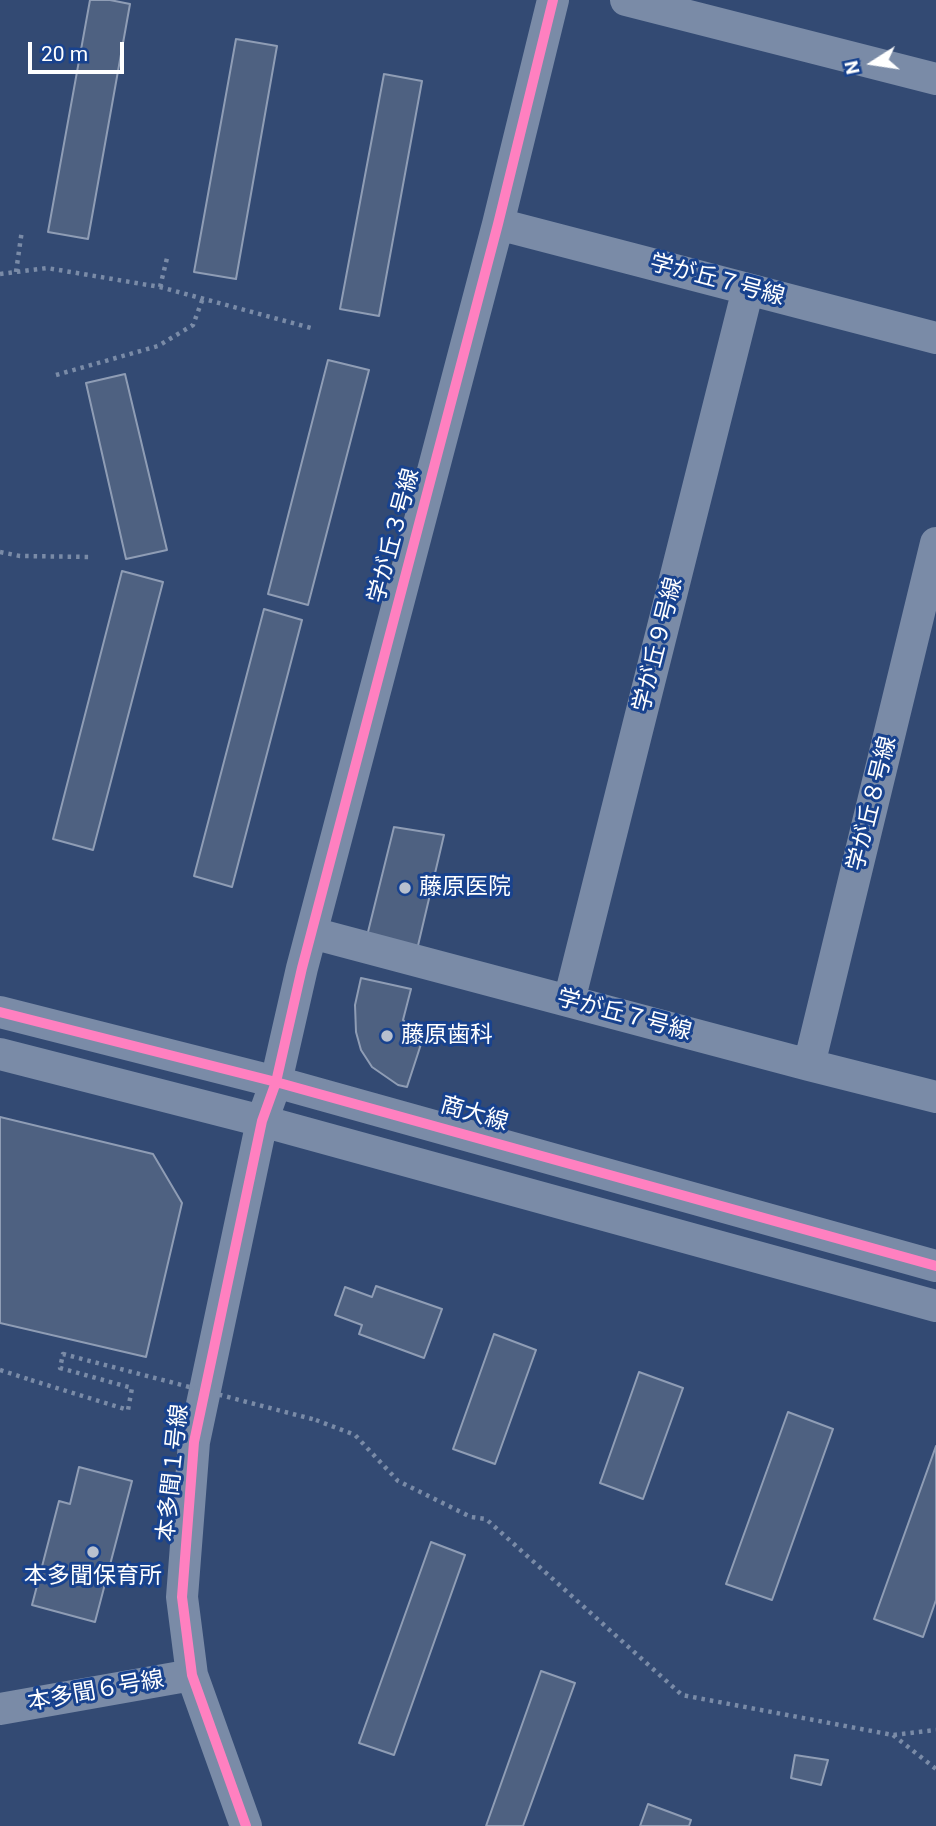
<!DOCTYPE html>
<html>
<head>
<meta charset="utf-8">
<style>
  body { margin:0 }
  #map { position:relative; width:936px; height:1826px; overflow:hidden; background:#334a73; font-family:Roboto,sans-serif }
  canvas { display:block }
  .north { position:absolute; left:838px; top:28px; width:70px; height:70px; -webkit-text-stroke:5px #18428e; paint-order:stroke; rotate:258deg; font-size:19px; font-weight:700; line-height:28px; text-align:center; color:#fff }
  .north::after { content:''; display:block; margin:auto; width:24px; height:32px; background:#fff; clip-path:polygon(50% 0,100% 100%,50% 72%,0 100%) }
  .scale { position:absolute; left:28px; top:42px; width:96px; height:32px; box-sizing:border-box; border:4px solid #fff; border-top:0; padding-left:9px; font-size:21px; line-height:24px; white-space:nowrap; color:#fff; -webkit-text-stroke:5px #18428e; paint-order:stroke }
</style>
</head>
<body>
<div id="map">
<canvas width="936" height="1826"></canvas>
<div class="north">N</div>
<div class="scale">20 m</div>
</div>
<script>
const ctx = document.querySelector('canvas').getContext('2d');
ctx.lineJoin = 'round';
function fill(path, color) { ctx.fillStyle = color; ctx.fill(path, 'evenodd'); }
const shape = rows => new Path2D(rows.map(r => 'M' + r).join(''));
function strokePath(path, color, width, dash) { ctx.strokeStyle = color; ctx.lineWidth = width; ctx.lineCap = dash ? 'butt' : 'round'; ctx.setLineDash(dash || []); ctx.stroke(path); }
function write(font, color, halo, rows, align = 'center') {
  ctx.font = font + ' Roboto,"Noto Sans JP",sans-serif'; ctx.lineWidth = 6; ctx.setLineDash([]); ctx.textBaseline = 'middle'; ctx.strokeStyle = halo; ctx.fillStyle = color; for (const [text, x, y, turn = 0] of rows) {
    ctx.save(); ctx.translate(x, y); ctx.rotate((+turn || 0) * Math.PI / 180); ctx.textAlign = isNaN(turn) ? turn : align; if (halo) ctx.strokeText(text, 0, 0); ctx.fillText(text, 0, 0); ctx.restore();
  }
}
const building = shape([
  [90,0,110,0,130,4,88,239,48,232,90,0],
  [236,39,277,46,236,279,194,272,236,39],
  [384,74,422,81,379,316,340,309,384,74],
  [328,360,369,370,308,605,268,594,328,360],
  [125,374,167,550,126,559,86,383,125,374],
  [122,571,163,582,93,850,53,839,122,571],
  [264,609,302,620,232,887,194,876,264,609],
  [394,827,444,835,416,954,366,940,394,827],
  [361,978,411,989,403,1020,422,1041,407,1087,398,1085,372,1067,361,1050,356,1032,355,1005,361,978],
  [0,1117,153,1154,182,1203,146,1357,0,1323,0,1117],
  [376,1286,442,1309,424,1358,359,1334,362,1325,335,1315,345,1287,372,1297,376,1286],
  [494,1334,536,1350,495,1464,453,1449,494,1334],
  [639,1372,683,1388,643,1499,600,1483,639,1372],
  [788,1412,833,1429,772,1600,726,1584,788,1412],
  [936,1446,936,1600,923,1637,874,1619,936,1446],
  [79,1467,132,1481,95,1622,32,1605,59,1501,70,1504,79,1467],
  [431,1542,465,1555,394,1755,359,1743,431,1542],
  [541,1671,575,1683,523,1826,486,1826,541,1671],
  [795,1755,828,1760,821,1785,791,1778,795,1755],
  [648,1804,691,1820,689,1826,640,1826,648,1804]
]);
fill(building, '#4e6181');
strokePath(building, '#8f9db5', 2);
strokePath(shape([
  [16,272,22,230],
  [0,274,47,268,160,287,311,328],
  [160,287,168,254],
  [56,375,158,346,193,325,203,298],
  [0,552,20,556,92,557],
  [0,1370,31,1380],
  [316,1420,355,1435,398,1481,471,1517,486,1519,682,1695,893,1735,936,1730],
  [893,1735,936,1769]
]), '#7a8ba7', 4.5, [3.5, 5]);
strokePath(shape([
  [626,0,936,79],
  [498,224,936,338],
  [312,933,809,1065,936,1097],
  [569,1001,748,289],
  [0,1012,276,1082,936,1266],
  [0,1054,262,1121,936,1306],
  [809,1065,936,543],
  [0,1709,192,1675],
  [246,1826,192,1675,182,1597,194,1442,262,1121,276,1082,302,968,498,224,553,0]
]), '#7a8ba7', 32);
strokePath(shape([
  [31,1380,128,1410,132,1388,60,1368,63,1354,316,1420]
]), '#7a8ba7', 4.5, [3.5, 5]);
strokePath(shape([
  [0,1012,276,1082,936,1266],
  [246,1826,192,1675,182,1597,194,1442,262,1121,276,1082,302,968,498,224,553,0]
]), '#ff80c0', 10);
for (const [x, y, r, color] of [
  [405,888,7,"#b8c0ce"],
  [387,1036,7,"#b8c0ce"],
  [93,1552,7,"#b8c0ce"]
]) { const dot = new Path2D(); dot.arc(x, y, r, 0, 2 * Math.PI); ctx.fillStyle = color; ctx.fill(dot); strokePath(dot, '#18428e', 2.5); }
write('23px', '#fff', '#18428e', [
  ["学が丘７号線",717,281,15],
  ["学が丘３号線",395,536,-75],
  ["学が丘９号線",659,645,-76],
  ["学が丘８号線",873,804,-76],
  ["学が丘７号線",624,1016,15],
  ["商大線",474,1115,16],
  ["本多聞１号線",174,1473,-84],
  ["本多聞６号線",96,1692,-10]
]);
write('23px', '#fff', '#18428e', [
  ["藤原医院",419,888],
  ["藤原歯科",401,1036],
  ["本多聞保育所",93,1577,"center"]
], 'left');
</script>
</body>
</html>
